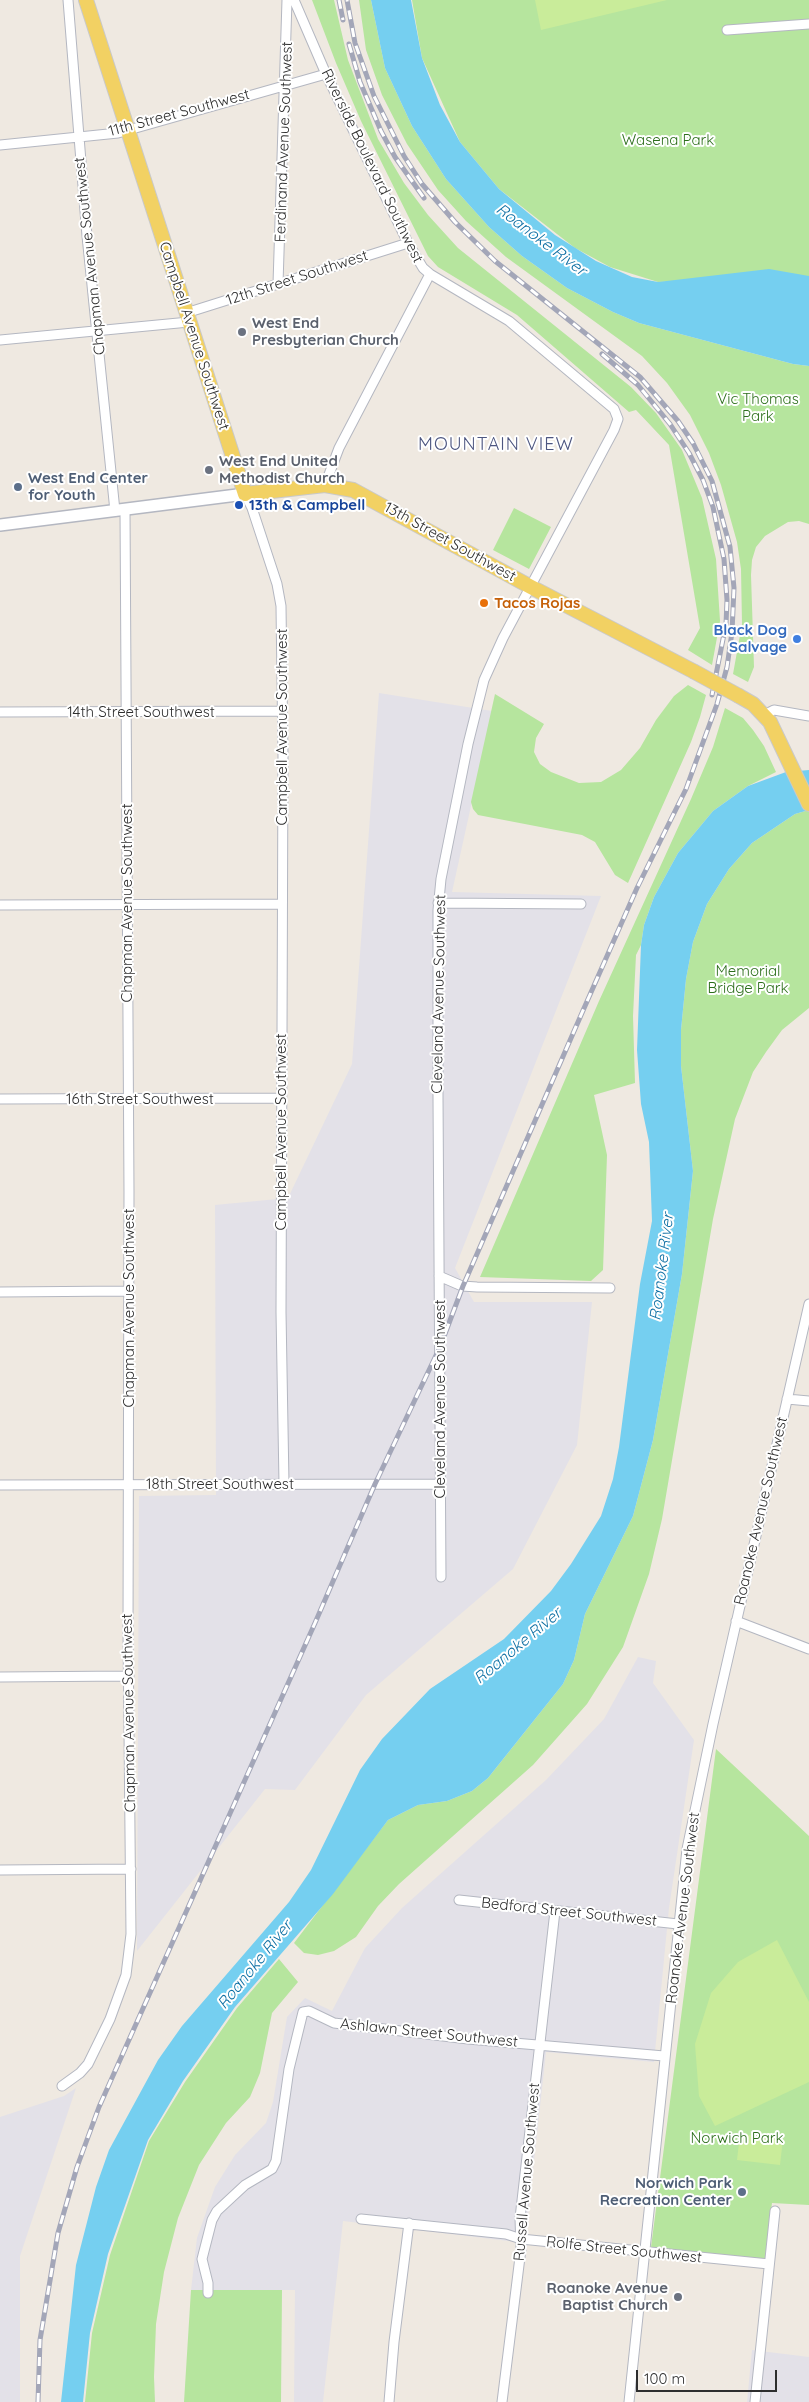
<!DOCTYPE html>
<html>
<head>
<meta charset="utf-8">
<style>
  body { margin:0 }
  #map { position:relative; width:809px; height:2402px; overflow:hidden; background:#efe9e1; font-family:Quicksand,sans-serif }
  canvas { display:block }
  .scale { position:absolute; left:636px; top:2370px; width:141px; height:22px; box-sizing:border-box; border:2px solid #2e2e2e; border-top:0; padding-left:6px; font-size:15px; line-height:18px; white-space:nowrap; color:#2e2e2e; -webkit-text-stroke:4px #fff; paint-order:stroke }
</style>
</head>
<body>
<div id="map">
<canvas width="809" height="2402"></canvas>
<div class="scale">100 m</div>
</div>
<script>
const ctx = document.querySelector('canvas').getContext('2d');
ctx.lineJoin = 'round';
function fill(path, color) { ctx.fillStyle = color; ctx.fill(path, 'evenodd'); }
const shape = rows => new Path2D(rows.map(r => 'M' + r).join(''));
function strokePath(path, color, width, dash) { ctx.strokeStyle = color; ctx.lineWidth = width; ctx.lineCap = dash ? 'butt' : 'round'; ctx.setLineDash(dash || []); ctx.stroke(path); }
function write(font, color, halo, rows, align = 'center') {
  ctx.font = font + ' Quicksand,sans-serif'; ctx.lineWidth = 4; ctx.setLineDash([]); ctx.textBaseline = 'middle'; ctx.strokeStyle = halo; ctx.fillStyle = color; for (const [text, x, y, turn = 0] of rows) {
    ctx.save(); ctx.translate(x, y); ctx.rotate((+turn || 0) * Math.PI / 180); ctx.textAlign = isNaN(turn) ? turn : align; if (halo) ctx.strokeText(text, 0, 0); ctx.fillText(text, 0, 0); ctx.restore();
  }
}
fill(shape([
  [379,693,492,711,452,892,601,896,455,1268,474,1302,592,1302,577,1445,513,1569,366,1695,295,1790,265,1789,137,1951,139,1496,216,1495,215,1205,288,1198,352,1064],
  [638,1657,656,1661,653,1683,694,1740,669,1908,654,2062,546,2052,525,2243,343,2221,323,2402,294,2402,295,2290,191,2290,197,2238,215,2187,235,2155,266,2123,273,2102,287,2017,305,1998,332,2011,365,1948,402,1908,546,1780,604,1719],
  [76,2088,20,2256,20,2402,0,2402,0,2117,64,2096],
  [752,2350,809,2357,809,2402,747,2402]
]), '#e3e1e8');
fill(shape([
  [312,0,334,0,348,60,378,139,404,183,428,215,458,248,631,387,656,413,682,450,702,498,716,559,720,621,712,665,688,650,700,628,669,445,636,410,629,412,517,315,438,267,428,256,361,121,336,63],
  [359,0,371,0,385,68,412,126,446,179,489,227,522,256,567,288,613,312,639,323,793,364,809,366,809,524,799,521,788,522,765,536,756,547,752,560,751,575,754,667,748,682,733,674,742,624,741,569,737,542,721,485,709,453,690,415,667,383,642,356,506,257,466,221,438,190,407,144,382,95,366,50],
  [412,0,809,0,809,277,658,282,610,267,575,248,499,189,460,142,422,58],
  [514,508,551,527,529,569,493,550],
  [688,685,706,695,700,717,691,742,628,883,615,875,595,842,582,835,478,815,473,809,471,802,495,694,544,724,536,738,534,752,540,764,551,772,579,783,601,782,621,770,640,748,656,720,674,696],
  [725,708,743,718,753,730,764,746,776,772,748,786,713,811,678,853,654,897,644,925,641,945,636,955,633,1016,635,1083,594,1095,607,1155,603,1270,591,1281,480,1277,599,1001,691,799,713,747],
  [809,810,809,1008,782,1030,766,1052,753,1072,735,1119,713,1219,662,1519,649,1574,623,1647,587,1704,533,1765,399,1884,378,1906,356,1937,334,1951,318,1955,304,1953,294,1943,388,1820,418,1805,447,1801,472,1791,488,1778,563,1684,574,1660,585,1614,633,1516,653,1440,682,1274,693,1171,681,1066,681,1030,686,979,693,942,707,904,729,869,752,843,795,814],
  [716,1749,809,1836,809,2205,772,2203,765,2259,651,2247],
  [279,1959,298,1982,272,2013,260,2073,250,2097,226,2123,199,2165,178,2218,164,2272,156,2324,154,2377,155,2402,85,2402,92,2333,110,2255,149,2141,185,2082,237,2008],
  [191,2290,282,2290,281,2402,184,2402]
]), '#b6e59e');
fill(shape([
  [535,0,667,0,541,30],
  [777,1940,809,2002,809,2082,715,2126,699,2096,695,2044,711,1993,738,1962],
  [740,2134,783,2139,780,2165,737,2160]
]), '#c9ec9a');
fill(shape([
  [371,0,411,0,422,58,440,105,460,142,499,189,555,235,596,261,632,277,658,282,769,269,809,276,809,366,793,364,639,323,613,312,567,288,522,256,489,227,446,179,412,126,385,68],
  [809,770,809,810,795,814,752,843,729,869,707,904,693,942,686,979,681,1030,681,1066,693,1171,682,1274,653,1440,633,1516,585,1614,574,1660,563,1684,488,1778,472,1791,447,1801,418,1805,388,1820,333,1894,235,2007,183,2081,148,2140,108,2254,90,2333,83,2402,61,2402,76,2265,96,2187,109,2150,158,2060,182,2026,289,1902,311,1870,360,1770,382,1739,430,1689,504,1639,551,1591,571,1564,601,1516,613,1479,619,1447,640,1284,652,1221,649,1142,641,1104,637,1050,641,945,644,925,654,897,678,853,713,811,748,786,786,772]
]), '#75cff0');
const minor = shape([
  [68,0,87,236,115,511],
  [294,0,326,74,408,243,423,268,430,274,509,321,614,409,618,419,614,430,503,638,484,680,468,744,441,879,438,910,438,1097,441,1577],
  [727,30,809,24],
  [0,145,118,133,326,74],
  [278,284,287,0],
  [186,313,408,243],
  [0,340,189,322],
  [325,485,339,448,430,274],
  [245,494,252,508,277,584,281,606,283,757,281,1312,284,1484],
  [0,712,282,711],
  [764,715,774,710,809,716],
  [438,903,581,904],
  [0,905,282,904],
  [0,1099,281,1098],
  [439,1276,462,1286,477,1287,610,1288],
  [0,1292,128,1291],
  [787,1399,809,1401],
  [0,1485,440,1484],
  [736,1621,809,1649],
  [0,1677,129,1676],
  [0,1870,131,1869],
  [459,1900,678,1924],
  [62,2086,80,2073,88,2064,110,2019,126,1975,131,1934,128,1631,129,1191,125,510],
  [361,2219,506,2234,521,2239,769,2264],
  [208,2293,208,2283,202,2259,212,2220,217,2211,245,2185,272,2169,276,2161,289,2069,303,2012,309,2011,334,2023,468,2039,664,2056],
  [389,2402,394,2342,409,2223],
  [502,2402,521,2249,520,2218,555,1911],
  [629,2402,687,1849,713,1724,809,1304],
  [755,2402,775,2211]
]);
const secondary = shape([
  [0,525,245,494]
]);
const primary = shape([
  [86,0,245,494,325,485,353,490,531,587,693,671],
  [739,696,753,704,770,722,809,804]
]);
strokePath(minor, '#b4b7c1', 11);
strokePath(secondary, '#b4b7c1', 14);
strokePath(primary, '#c9c9c9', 16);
strokePath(minor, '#fff', 9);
strokePath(secondary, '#fff', 11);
strokePath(primary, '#f2d163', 14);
const rail = shape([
  [339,0,343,20],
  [349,44,360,82,381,131,395,157,424,198],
  [602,354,638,385,670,424,689,453,703,480,713,507,724,559,727,600,726,624,712,695],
  [38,2402,40,2340,58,2233,77,2167,99,2107,315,1623,375,1484,440,1347,463,1286,585,1006,637,888,686,789,717,704,727,667,732,632,734,588,730,547,712,481,693,443,678,421,640,377,495,261,455,222,422,184,404,156,374,96,355,43,347,0]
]);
strokePath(rail, '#a3a6b8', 5);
strokePath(rail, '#fff', 3, [9]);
const primaryBridge = shape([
  [693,671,739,696]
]);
strokePath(primaryBridge, '#c9c9c9', 16, []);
strokePath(primaryBridge, '#f2d163', 14);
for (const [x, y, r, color] of [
  [242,332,5,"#6b7280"],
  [209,470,5,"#6b7280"],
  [18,487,5,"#5c6f8a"],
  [239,505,5,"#1a4fb4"],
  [484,603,5,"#e8710a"],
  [797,639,5,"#3f7fe0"],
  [742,2192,5,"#5c6f8a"],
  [678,2297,5,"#6b7280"]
]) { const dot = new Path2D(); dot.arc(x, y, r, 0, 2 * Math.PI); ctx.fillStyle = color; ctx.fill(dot); strokePath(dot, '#fff', 2); }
write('15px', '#2e2e2e', '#fff', [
  ["11th Street Southwest",179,113,-15],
  ["Ferdinand Avenue Southwest",284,142,-88],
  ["Riverside Boulevard Southwest",372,166,64],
  ["Chapman Avenue Southwest",90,256,-96],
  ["12th Street Southwest",297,278,-18],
  ["Campbell Avenue Southwest",194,336,72],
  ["13th Street Southwest",450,542,29],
  ["14th Street Southwest",141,712],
  ["Campbell Avenue Southwest",282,727,-90],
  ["Chapman Avenue Southwest",127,903,-90],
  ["Cleveland Avenue Southwest",439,994,-89],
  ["16th Street Southwest",140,1099],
  ["Campbell Avenue Southwest",281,1132,-90],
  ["Chapman Avenue Southwest",129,1308,-90],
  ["Cleveland Avenue Southwest",440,1399,-90],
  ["18th Street Southwest",220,1484],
  ["Roanoke Avenue Southwest",761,1511,-77],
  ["Chapman Avenue Southwest",129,1713,-91],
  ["Roanoke Avenue Southwest",683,1908,-83],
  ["Bedford Street Southwest",569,1912,6],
  ["Ashlawn Street Southwest",429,2033,6],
  ["Russell Avenue Southwest",527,2172,-85],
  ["Rolfe Street Southwest",624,2250,6]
]);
write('15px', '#2c6e1b', '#fff', [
  ["Wasena Park",668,140],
  ["Vic Thomas",758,399],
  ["Park",758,416],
  ["Memorial",748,971],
  ["Bridge Park",748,988],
  ["Norwich Park",737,2138]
]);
write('bold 15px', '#5b616d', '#fff', [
  ["West End",252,323],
  ["Presbyterian Church",252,340],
  ["West End United",219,461],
  ["Methodist Church",219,478],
  ["Roanoke Avenue",668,2288,"right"],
  ["Baptist Church",668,2305,"right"]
], 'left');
write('bold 15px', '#4e5e75', '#fff', [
  ["West End Center",28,478],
  ["for Youth",28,495],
  ["Norwich Park",732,2183,"right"],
  ["Recreation Center",732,2200,"right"]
], 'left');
write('bold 15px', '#164399', '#fff', [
  ["13th & Campbell",249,505]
], 'left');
write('bold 15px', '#c56008', '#fff', [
  ["Tacos Rojas",494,603]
], 'left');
write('bold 15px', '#366cbe', '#fff', [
  ["Black Dog",787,630],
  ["Salvage",787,647]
], 'right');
write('italic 16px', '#0d6fa3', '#fff', [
  ["Roanoke River",541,240,37],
  ["Roanoke River",662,1267,-83],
  ["Roanoke River",518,1646,-40],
  ["Roanoke River",255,1965,-51]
]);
ctx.letterSpacing = '1px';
write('18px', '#4d5680', '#fff', [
  ["MOUNTAIN VIEW",496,445]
]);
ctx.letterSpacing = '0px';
</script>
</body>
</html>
